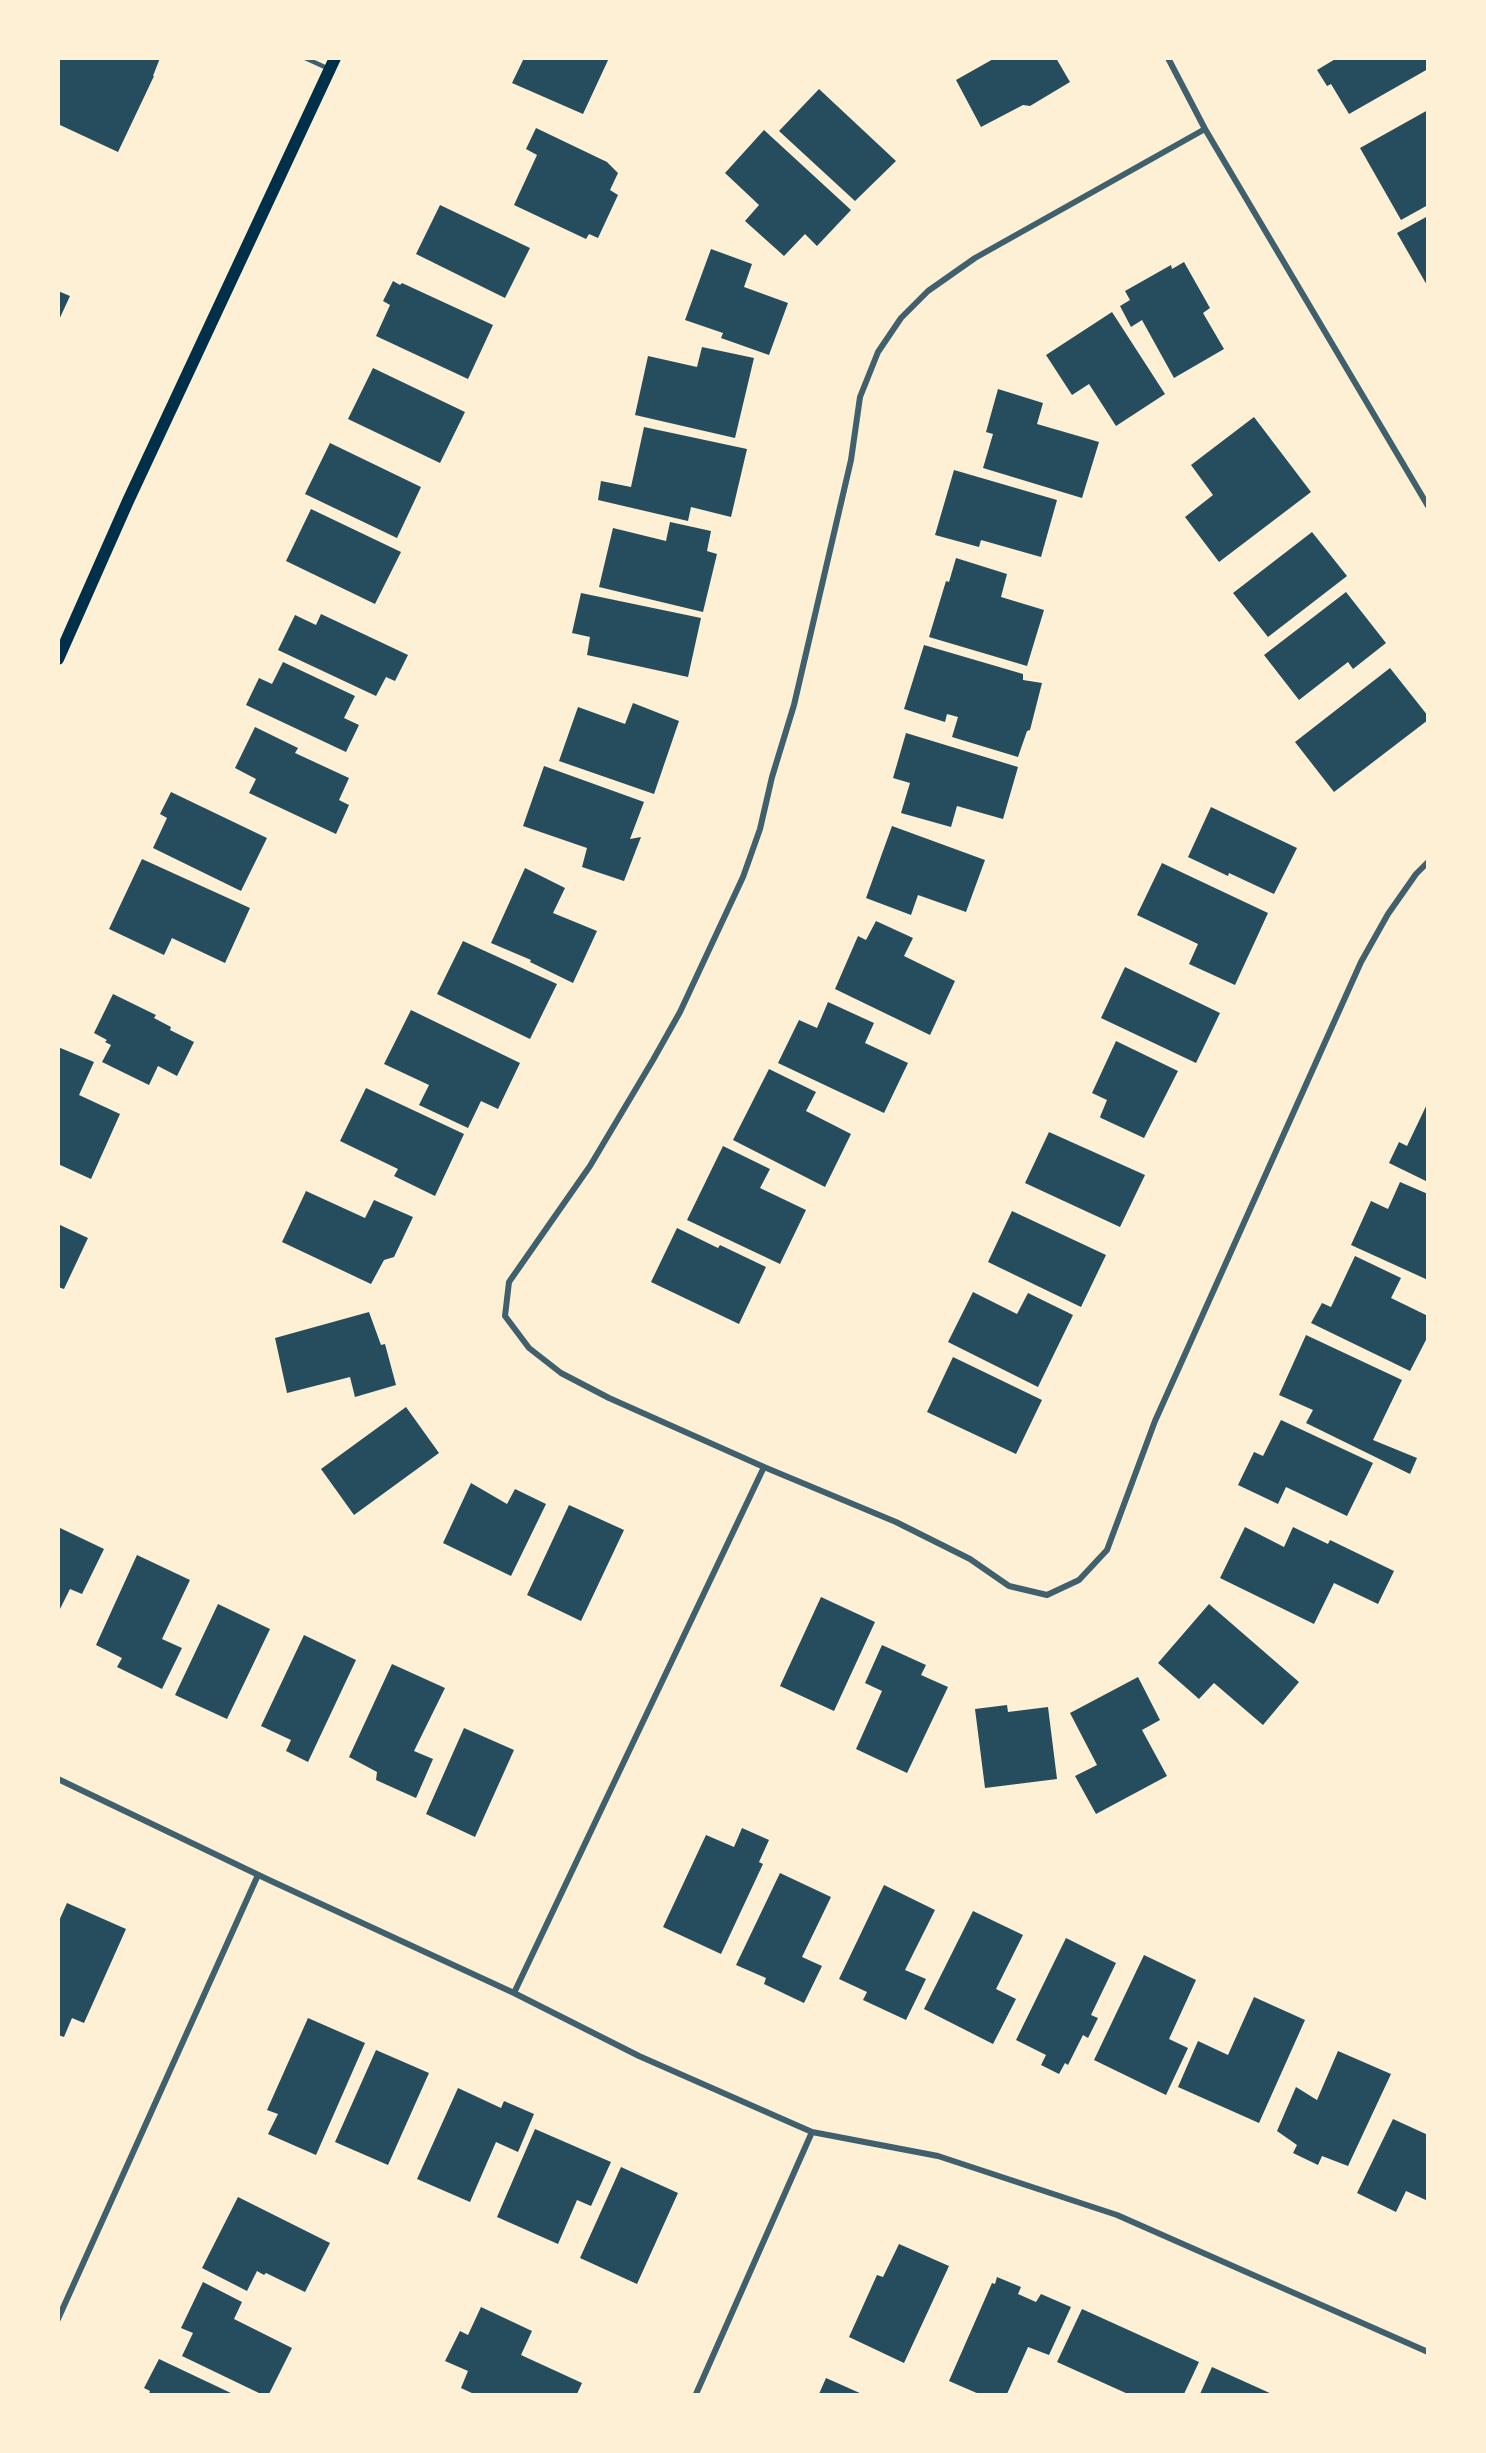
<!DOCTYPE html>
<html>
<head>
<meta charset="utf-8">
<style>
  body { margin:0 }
  #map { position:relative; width:1486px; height:2453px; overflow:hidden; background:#fdf0d5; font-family:Karla,sans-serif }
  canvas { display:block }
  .frame { position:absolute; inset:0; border:60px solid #fdf0d5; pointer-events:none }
</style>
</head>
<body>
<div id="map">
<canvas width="1486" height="2453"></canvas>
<div class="frame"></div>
</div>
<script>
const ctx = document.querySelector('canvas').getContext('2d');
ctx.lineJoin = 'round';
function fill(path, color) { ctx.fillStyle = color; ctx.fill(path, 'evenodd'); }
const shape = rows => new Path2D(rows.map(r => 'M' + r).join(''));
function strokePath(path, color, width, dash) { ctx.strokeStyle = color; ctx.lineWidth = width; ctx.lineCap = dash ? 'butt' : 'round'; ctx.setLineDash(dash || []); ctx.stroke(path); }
fill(shape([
  [58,58,160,58,153,76,154,76,118,152,60,125],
  [524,58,609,58,583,114,512,83],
  [995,58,1056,58,1070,82,1030,106,1023,105,981,127,956,80],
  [1337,58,1428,58,1428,69,1349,114,1331,84,1327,86,1317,70],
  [819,89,896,161,855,201,779,131],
  [1428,110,1428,205,1401,220,1360,148],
  [536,128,607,162,618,173,610,190,618,195,598,238,589,234,586,239,514,205,537,155,526,149],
  [764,130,851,210,817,246,805,234,784,256,745,221,759,205,725,173],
  [440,205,530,248,505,298,416,254],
  [1428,216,1428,287,1397,233],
  [711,249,752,264,744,287,788,303,769,355,721,338,723,333,685,320],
  [1184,262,1210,308,1203,313,1224,349,1174,378,1142,320,1131,327,1120,306,1130,300,1125,291,1171,265,1172,269],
  [393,281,400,285,402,283,493,325,468,379,376,336,390,305,383,301],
  [58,291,70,296,58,322],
  [1112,312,1165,394,1116,426,1089,384,1072,395,1046,355],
  [702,347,754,358,735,438,635,415,648,356,697,367],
  [373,368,465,412,440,463,348,419],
  [998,389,1043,403,1037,424,1099,442,1082,498,983,468,993,434,986,432],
  [1254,417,1311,492,1219,562,1185,517,1213,495,1191,465],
  [644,427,747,449,731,517,691,507,688,521,598,500,601,481,631,487],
  [330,443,421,487,397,538,305,494],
  [954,470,1057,500,1041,557,981,540,979,547,935,535],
  [311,509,401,552,375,604,286,561],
  [670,522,711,531,707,551,717,554,703,612,599,587,613,528,666,541],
  [1312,532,1347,576,1268,637,1233,593],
  [956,558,1007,574,1001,597,1044,610,1027,666,929,637,946,581,949,582],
  [1346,592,1386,643,1353,669,1348,662,1299,700,1264,655],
  [581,593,701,618,688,677,587,655,590,637,572,633],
  [321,614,408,655,395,681,386,677,376,696,278,650,295,615,316,625],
  [924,645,1023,674,1023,680,1042,683,1030,730,1027,731,1018,757,952,737,958,717,947,714,945,722,904,709],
  [283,662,355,696,344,718,359,725,346,752,246,705,259,678,272,684],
  [1390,668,1428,716,1428,720,1334,792,1295,742],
  [633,703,679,721,654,794,559,761,578,707,625,724],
  [255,727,298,748,295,753,349,778,339,800,349,805,336,834,249,793,256,779,235,768],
  [906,733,1018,767,1003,819,957,806,951,827,901,813,910,783,893,778],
  [544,766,644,802,630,839,641,837,624,881,582,867,587,848,523,826],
  [171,792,267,838,241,891,153,848,167,818,160,814],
  [1211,807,1297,848,1274,894,1229,873,1228,876,1188,857],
  [892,826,985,860,966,912,918,895,911,915,866,898],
  [142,859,250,908,225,963,172,938,164,955,109,929],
  [1162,863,1268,913,1235,985,1189,964,1198,944,1137,915],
  [525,868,565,888,553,913,597,931,573,983,530,962,531,960,491,943],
  [876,921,913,938,904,956,955,981,930,1035,835,989,858,936,866,940],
  [463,941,557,984,530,1039,437,994],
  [1125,967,1220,1013,1196,1063,1101,1018],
  [113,994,156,1015,154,1018,171,1027,170,1030,194,1042,177,1076,158,1066,149,1085,102,1062,111,1045,105,1042,107,1040,94,1033],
  [828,1002,874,1023,865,1043,908,1063,884,1113,778,1063,799,1020,817,1028],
  [411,1010,520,1063,498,1109,481,1101,468,1128,419,1105,429,1085,384,1064],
  [1116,1041,1178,1071,1144,1138,1101,1118,1100,1117,1107,1100,1092,1093],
  [58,1047,94,1062,79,1095,120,1114,91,1179,58,1164],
  [769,1069,816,1092,806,1111,851,1134,825,1187,733,1140],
  [366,1088,464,1134,435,1196,394,1176,398,1169,340,1141],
  [1428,1102,1428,1182,1389,1163,1399,1142,1407,1146],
  [1049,1132,1145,1175,1120,1227,1025,1183],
  [723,1146,770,1169,760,1188,806,1210,780,1264,687,1220],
  [1400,1182,1428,1194,1428,1280,1351,1245,1371,1201,1388,1209],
  [306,1191,365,1218,374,1200,413,1217,394,1257,384,1260,371,1284,282,1242],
  [1012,1211,1106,1255,1081,1307,988,1262],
  [58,1224,88,1238,64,1289,58,1287],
  [677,1228,718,1248,720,1245,766,1267,739,1324,651,1282],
  [1355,1256,1401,1278,1391,1298,1428,1316,1428,1336,1410,1371,1311,1323,1322,1303,1331,1307],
  [973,1292,1017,1314,1028,1293,1073,1315,1038,1387,948,1342],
  [369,1312,381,1345,385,1344,396,1385,355,1397,350,1377,287,1393,275,1338],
  [1306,1335,1402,1380,1373,1440,1417,1458,1410,1474,1306,1423,1313,1410,1279,1395],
  [953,1357,1042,1400,1016,1454,927,1412],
  [406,1407,439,1453,354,1515,321,1469],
  [1281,1420,1373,1463,1347,1516,1286,1487,1278,1504,1238,1485,1254,1452,1263,1456],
  [471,1483,507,1504,515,1489,546,1504,511,1576,443,1543],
  [569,1505,624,1530,581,1621,527,1595],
  [58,1527,104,1549,82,1594,70,1589,58,1613],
  [1245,1527,1284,1547,1293,1527,1328,1544,1330,1540,1394,1571,1378,1604,1334,1583,1314,1624,1220,1578],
  [137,1555,190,1580,162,1639,182,1648,162,1689,117,1667,122,1658,96,1645],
  [821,1597,875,1622,834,1711,780,1686],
  [218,1604,270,1629,227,1719,175,1695],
  [1209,1604,1299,1682,1263,1725,1214,1683,1199,1699,1158,1663],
  [304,1635,356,1660,308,1762,286,1751,291,1740,261,1726],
  [882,1645,926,1665,921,1675,948,1687,907,1773,856,1749,882,1691,865,1683],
  [392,1664,445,1688,414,1751,433,1759,416,1798,376,1780,377,1772,349,1757],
  [1138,1677,1160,1720,1142,1730,1167,1776,1096,1814,1075,1776,1097,1765,1070,1713],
  [1007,1705,1008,1712,1048,1707,1057,1779,985,1788,975,1709],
  [464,1728,514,1750,475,1837,426,1814],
  [742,1828,769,1840,759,1862,763,1864,721,1954,663,1927,706,1835,734,1847],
  [780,1873,831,1897,802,1957,822,1966,804,2003,764,1984,766,1978,736,1965],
  [884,1885,935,1910,905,1970,926,1979,906,2020,863,2000,867,1992,839,1979],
  [67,1903,126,1929,84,2023,72,2018,64,2037,58,2035,58,1923],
  [973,1911,1023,1935,996,1989,1016,1999,993,2044,924,2009],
  [1066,1938,1116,1963,1091,2015,1098,2018,1088,2038,1083,2035,1068,2065,1065,2063,1059,2074,1041,2065,1046,2055,1016,2040],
  [1144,1955,1196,1980,1169,2039,1188,2048,1166,2095,1094,2060],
  [1254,1997,1305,2020,1259,2123,1178,2087,1198,2041,1228,2055],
  [308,2018,365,2043,316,2155,268,2134,278,2114,267,2110],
  [376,2050,429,2073,388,2165,335,2142],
  [1338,2051,1391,2074,1348,2166,1322,2156,1318,2165,1293,2153,1297,2145,1277,2131,1296,2087,1317,2100],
  [458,2088,501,2108,504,2101,534,2114,518,2152,496,2142,470,2202,417,2179],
  [1393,2119,1428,2135,1428,2201,1406,2191,1396,2212,1357,2193],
  [535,2129,611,2162,591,2206,577,2200,558,2244,497,2217],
  [621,2167,678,2193,637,2284,580,2258],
  [238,2197,330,2243,305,2292,266,2273,264,2275,257,2271,247,2291,202,2268],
  [899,2244,949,2266,904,2363,849,2337,877,2275,883,2277],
  [997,2277,1021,2287,1018,2294,1036,2302,1041,2294,1071,2307,1049,2355,1028,2347,1007,2394,979,2394,949,2381,992,2283,995,2284],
  [203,2282,242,2302,234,2319,292,2348,269,2394,261,2394,182,2356,193,2333,181,2328],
  [481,2307,532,2331,521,2355,582,2383,577,2394,474,2394,461,2388,468,2371,445,2361,460,2331,468,2335],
  [1082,2309,1199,2362,1184,2394,1128,2394,1057,2362],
  [159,2359,233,2394,149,2394,150,2391,144,2388],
  [1212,2367,1272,2394,1200,2394],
  [826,2378,862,2394,819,2394]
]), '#264d5e');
strokePath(shape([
  [305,58,327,68]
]), '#3f606c', 4.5);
strokePath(shape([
  [1168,58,1205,129,1428,506],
  [1205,129,975,258,928,291,901,318,878,352,860,397,851,460,794,705,772,777,760,829,743,877,680,1012,653,1060,590,1166,509,1282,505,1316,529,1348,561,1373,609,1398,764,1467,896,1522,970,1559,1009,1586,1047,1595,1079,1580,1107,1550,1155,1421,1361,962,1388,914,1416,874,1428,862],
  [58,1779,269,1880,514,1993,639,2056,812,2132,938,2156,1117,2215,1428,2352],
  [514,1993,764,1467],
  [58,2319,258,1875],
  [696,2394,812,2132]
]), '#3f606c', 6);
strokePath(shape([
  [58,659,128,501,335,58]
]), '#003049', 12);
</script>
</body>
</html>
